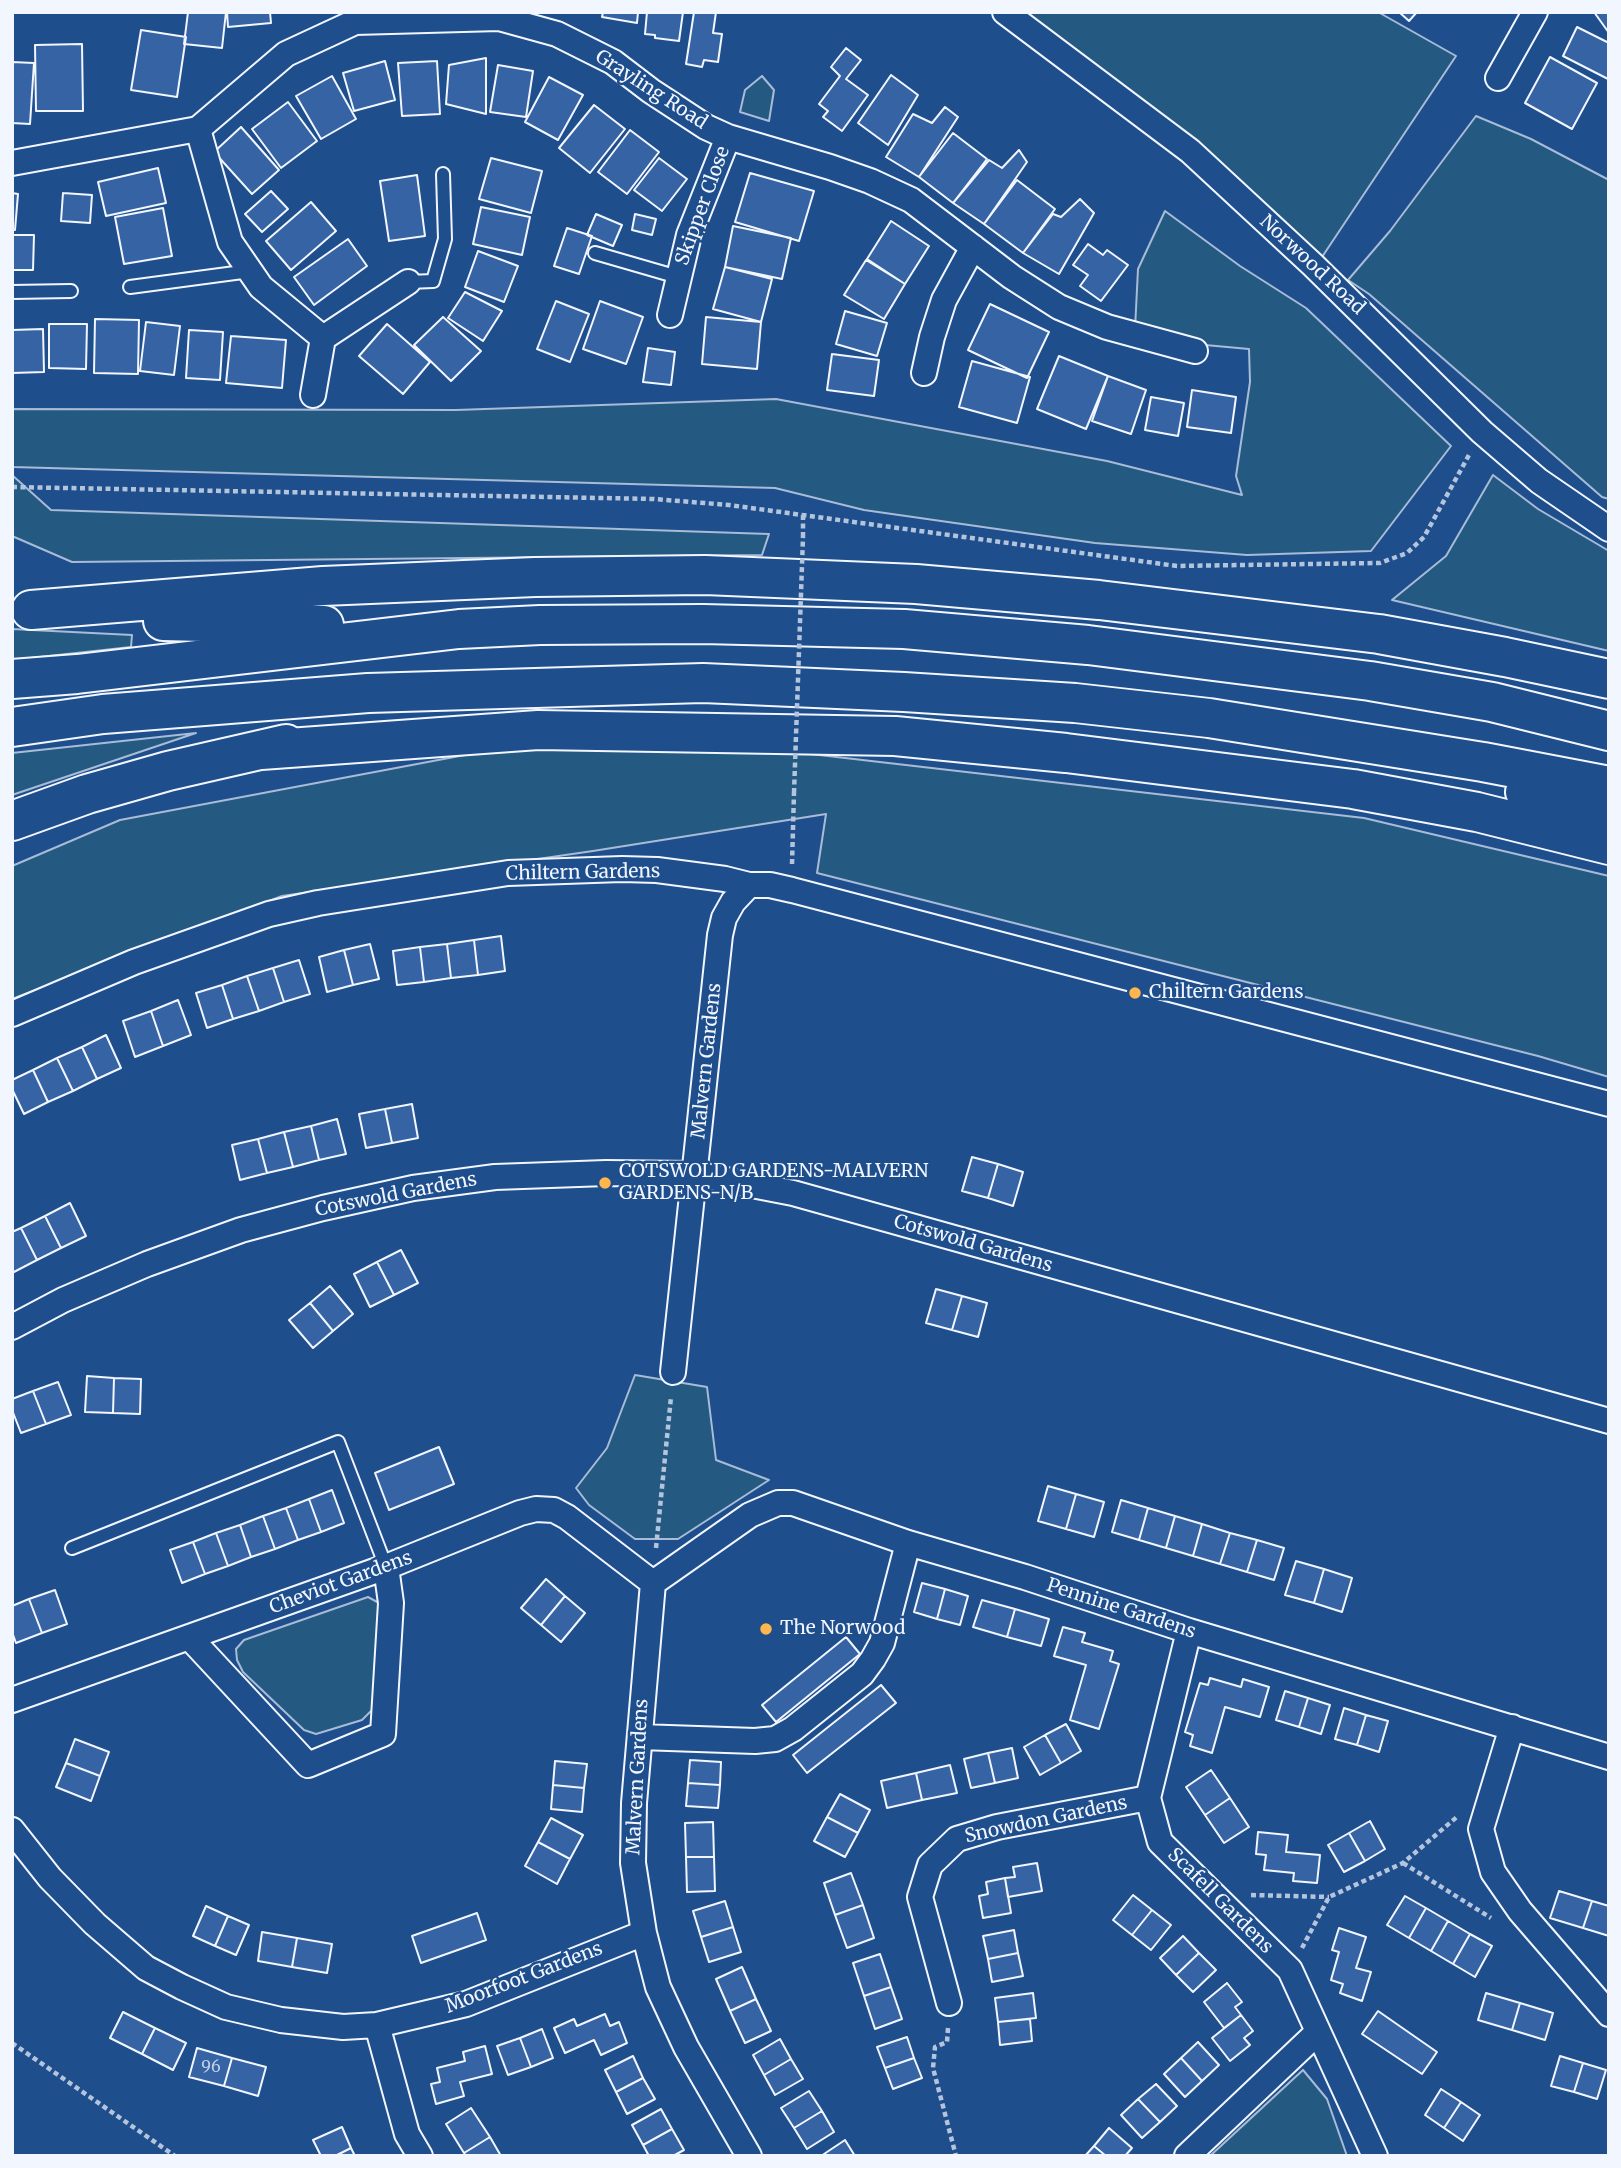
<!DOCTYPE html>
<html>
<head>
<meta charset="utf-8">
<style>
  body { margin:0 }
  #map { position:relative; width:1621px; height:2168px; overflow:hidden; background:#1f4e8c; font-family:Merriweather,serif }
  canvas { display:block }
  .frame { position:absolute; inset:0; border:14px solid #f2f6ff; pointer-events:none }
</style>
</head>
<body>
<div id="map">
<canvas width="1621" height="2168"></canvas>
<div class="frame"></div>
</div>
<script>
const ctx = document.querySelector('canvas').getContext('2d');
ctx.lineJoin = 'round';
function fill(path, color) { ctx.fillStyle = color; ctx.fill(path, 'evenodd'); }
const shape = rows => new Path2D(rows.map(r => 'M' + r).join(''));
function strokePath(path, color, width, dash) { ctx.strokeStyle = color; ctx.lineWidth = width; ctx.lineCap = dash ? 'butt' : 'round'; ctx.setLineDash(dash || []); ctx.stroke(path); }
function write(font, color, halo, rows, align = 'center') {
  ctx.font = font + ' Merriweather,serif'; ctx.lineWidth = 5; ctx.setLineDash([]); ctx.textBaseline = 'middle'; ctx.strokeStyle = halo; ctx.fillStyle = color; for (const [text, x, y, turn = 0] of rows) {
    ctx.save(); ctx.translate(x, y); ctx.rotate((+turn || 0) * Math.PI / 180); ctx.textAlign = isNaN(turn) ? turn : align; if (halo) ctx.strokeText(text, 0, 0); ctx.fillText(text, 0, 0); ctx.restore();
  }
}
const green = shape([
  [1016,12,1378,12,1456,56,1320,260,1016,12],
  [762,76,774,90,769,121,740,112,745,90,762,76],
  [1476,116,1531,139,1609,180,1609,499,1602,497,1369,294,1348,280,1390,231,1476,116],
  [1165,211,1240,266,1306,308,1451,446,1371,551,1247,555,1095,543,864,510,775,488,12,467,12,409,456,410,776,399,1107,461,1242,495,1236,476,1250,382,1249,349,1205,345,1135,329,1138,269,1165,211],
  [12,475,51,510,769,534,762,555,72,562,12,536,12,475],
  [1493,475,1538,509,1609,551,1609,651,1392,600,1446,556,1493,475],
  [12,629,132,635,131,647,12,660,12,629],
  [196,733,12,795,12,753,196,733],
  [502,748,776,750,1364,818,1609,876,1609,1077,1538,1056,817,873,826,814,593,851,282,896,12,999,12,866,120,820,502,748],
  [635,1375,707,1387,716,1460,769,1480,678,1539,635,1539,589,1505,576,1488,607,1448,635,1375],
  [368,1597,379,1603,382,1613,372,1710,362,1720,316,1734,304,1730,243,1672,237,1660,236,1649,244,1640,368,1597],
  [1303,2070,1327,2099,1347,2156,1210,2156,1303,2070]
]);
fill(green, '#245a82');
strokePath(green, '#a8bbd7', 2);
const building = shape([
  [188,12,226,12,222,48,184,44,188,12],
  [227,12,270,12,271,23,228,27,227,12],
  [603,12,638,12,637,23,602,17,603,12],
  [647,12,683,12,679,41,655,38,655,35,645,34,647,12],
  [694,12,716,12,713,33,722,34,718,62,704,60,702,67,686,64,694,12],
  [1399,12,1417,12,1409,21,1399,12],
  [1594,12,1609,12,1609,33,1594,12],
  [1577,27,1609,43,1608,79,1563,56,1577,27],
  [141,30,186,37,177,97,131,90,141,30],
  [82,44,83,111,36,111,35,45,82,44],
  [846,48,861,60,846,79,868,95,842,131,823,117,828,111,819,104,840,76,831,67,846,48],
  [1550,57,1597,83,1572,129,1525,103,1550,57],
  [486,58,486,114,446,104,449,65,486,58],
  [385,61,395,100,354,111,343,73,385,61],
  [437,61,440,114,402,116,398,63,437,61],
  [12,62,34,63,30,124,12,123,12,62],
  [498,65,533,71,526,117,490,112,498,65],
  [891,75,918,95,888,145,858,123,891,75],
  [332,76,356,119,321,139,296,96,332,76],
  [549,77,583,95,558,140,525,122,549,77],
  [288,102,317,141,281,168,252,129,288,102],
  [594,105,625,129,590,173,559,148,594,105],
  [945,107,958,117,919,177,886,157,913,114,932,123,945,107],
  [241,127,279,170,252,194,214,152,241,127],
  [630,130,659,152,627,194,598,172,630,130],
  [953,133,987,159,953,203,919,177,953,133],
  [1019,150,1027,162,984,224,953,203,989,160,1002,168,1019,150],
  [491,158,542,171,531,213,479,199,491,158],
  [659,158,687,179,662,211,634,190,659,158],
  [158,168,166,203,106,216,98,182,158,168],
  [750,173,814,191,799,241,735,222,750,173],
  [417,175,425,236,389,241,380,181,417,175],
  [1017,180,1055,209,1023,253,984,224,1017,180],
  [271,191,288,209,262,232,245,214,271,191],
  [12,193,18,194,15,230,12,230,12,193],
  [63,193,92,195,90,223,61,221,63,193],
  [1080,199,1094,213,1059,274,1023,253,1053,214,1061,217,1080,199],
  [311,202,336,231,291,270,266,241,311,202],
  [481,207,530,217,522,255,473,244,481,207],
  [163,208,172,256,124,264,115,217,163,208],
  [596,214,622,225,613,246,587,235,596,214],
  [635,214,656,219,652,235,632,230,635,214],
  [891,221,929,246,905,284,867,259,891,221],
  [733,226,791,238,782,279,725,267,733,226],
  [567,228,592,236,579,274,554,266,567,228],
  [12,235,34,235,33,270,12,270,12,235],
  [348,239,367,266,314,305,294,277,348,239],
  [1088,244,1103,255,1107,250,1128,265,1101,301,1080,286,1088,275,1073,265,1088,244],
  [478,251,518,266,504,302,465,287,478,251],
  [866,260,905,284,884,319,844,295,866,260],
  [725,267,772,279,761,322,713,309,725,267],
  [465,292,502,311,483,341,448,318,465,292],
  [556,301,589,314,570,362,537,349,556,301],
  [600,301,643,317,626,364,583,349,600,301],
  [990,304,1049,332,1027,378,968,350,990,304],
  [845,311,887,323,877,356,836,344,845,311],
  [443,317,481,351,451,381,414,345,443,317],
  [706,317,761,322,757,369,702,364,706,317],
  [95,319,139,320,138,374,94,373,95,319],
  [146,322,180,326,174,375,140,371,146,322],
  [49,324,87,324,86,369,49,368,49,324],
  [387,324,430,362,403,394,359,356,387,324],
  [43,329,44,372,12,373,12,330,43,329],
  [189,330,223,332,220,380,186,378,189,330],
  [231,336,286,340,282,388,226,383,231,336],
  [648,348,675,352,671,385,643,382,648,348],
  [832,354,879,360,874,396,827,390,832,354],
  [1059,356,1108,376,1086,429,1037,409,1059,356],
  [972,361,1030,377,1017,423,959,407,972,361],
  [1108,376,1146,390,1131,434,1092,421,1108,376],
  [1192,390,1236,397,1231,433,1187,427,1192,390],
  [1151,397,1184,403,1178,436,1145,430,1151,397],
  [501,936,505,971,478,975,474,940,501,936],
  [474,940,478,975,451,978,447,944,474,940],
  [370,944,379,979,353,985,344,950,370,944],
  [447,944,451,978,424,982,420,947,447,944],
  [420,947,424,982,397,985,393,951,420,947],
  [344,950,353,985,327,992,319,957,344,950],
  [299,960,310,994,284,1002,273,968,299,960],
  [273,968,284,1002,259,1011,247,976,273,968],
  [247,976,259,1011,233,1019,222,985,247,976],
  [222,985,233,1019,207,1028,196,993,222,985],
  [178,1000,191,1035,163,1046,151,1011,178,1000],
  [151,1011,163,1046,135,1057,123,1021,151,1011],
  [106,1035,121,1068,97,1079,82,1047,106,1035],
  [82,1047,97,1079,73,1091,57,1058,82,1047],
  [57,1058,73,1091,48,1102,33,1070,57,1058],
  [33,1070,48,1102,24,1114,12,1089,12,1080,33,1070],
  [412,1104,418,1138,392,1143,385,1109,412,1104],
  [385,1109,392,1143,366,1148,359,1114,385,1109],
  [337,1119,346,1154,319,1160,311,1126,337,1119],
  [311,1126,319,1160,293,1167,284,1132,311,1126],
  [284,1132,293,1167,267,1173,258,1139,284,1132],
  [258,1139,267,1173,240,1180,232,1145,258,1139],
  [972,1157,998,1164,988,1198,962,1191,972,1157],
  [998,1164,1023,1172,1013,1206,988,1198,998,1164],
  [70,1203,86,1236,61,1248,45,1216,70,1203],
  [45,1216,61,1248,37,1260,21,1228,45,1216],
  [21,1228,37,1260,12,1273,12,1232,21,1228],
  [401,1250,418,1283,394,1295,377,1262,401,1250],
  [377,1262,394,1295,370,1307,354,1274,377,1262],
  [330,1286,353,1314,333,1331,310,1303,330,1286],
  [936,1289,962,1296,952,1330,926,1323,936,1289],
  [962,1296,987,1303,978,1337,952,1330,962,1296],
  [310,1303,333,1331,313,1348,289,1320,310,1303],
  [87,1376,114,1378,113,1413,85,1412,87,1376],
  [114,1378,141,1379,140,1414,113,1413,114,1378],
  [58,1382,71,1415,46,1424,33,1391,58,1382],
  [33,1391,46,1424,21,1433,12,1410,12,1399,33,1391],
  [439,1447,454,1484,389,1510,375,1473,439,1447],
  [1048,1486,1076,1494,1066,1529,1038,1521,1048,1486],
  [332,1490,344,1523,321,1532,309,1499,332,1490],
  [1076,1494,1104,1502,1094,1537,1066,1529,1076,1494],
  [309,1499,321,1532,298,1540,286,1508,309,1499],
  [1121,1500,1148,1508,1139,1540,1112,1532,1121,1500],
  [286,1508,298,1540,275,1549,263,1516,286,1508],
  [1148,1508,1175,1516,1166,1548,1139,1540,1148,1508],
  [263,1516,275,1549,251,1557,240,1525,263,1516],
  [1175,1516,1202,1524,1193,1556,1166,1548,1175,1516],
  [1202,1524,1230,1533,1220,1564,1193,1556,1202,1524],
  [240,1525,251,1557,228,1566,216,1533,240,1525],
  [216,1533,228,1566,205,1574,193,1542,216,1533],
  [1230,1533,1257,1540,1247,1572,1220,1564,1230,1533],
  [1257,1540,1284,1548,1274,1580,1247,1572,1257,1540],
  [193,1542,205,1574,182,1583,170,1550,193,1542],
  [1296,1561,1324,1569,1314,1603,1285,1595,1296,1561],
  [1324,1569,1352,1578,1342,1612,1314,1603,1324,1569],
  [546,1579,565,1596,541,1625,521,1608,546,1579],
  [922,1583,945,1589,937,1619,914,1612,922,1583],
  [945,1589,968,1596,960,1625,937,1619,945,1589],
  [55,1590,67,1624,42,1633,29,1599,55,1590],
  [565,1596,585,1613,561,1642,541,1625,565,1596],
  [29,1599,42,1633,16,1643,12,1632,12,1606,29,1599],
  [982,1600,1015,1609,1007,1637,973,1627,982,1600],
  [1015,1609,1049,1619,1041,1646,1007,1637,1015,1609],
  [1063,1627,1085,1633,1082,1642,1113,1651,1110,1661,1119,1664,1099,1729,1070,1720,1086,1665,1054,1656,1063,1627],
  [846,1637,860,1654,776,1722,762,1705,846,1637],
  [1210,1678,1241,1687,1243,1679,1269,1687,1260,1717,1225,1707,1212,1753,1190,1746,1193,1735,1185,1732,1200,1683,1208,1685,1210,1678],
  [881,1685,896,1703,807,1773,793,1755,881,1685],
  [1285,1691,1308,1698,1299,1727,1276,1720,1285,1691],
  [1308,1698,1330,1705,1321,1734,1299,1727,1308,1698],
  [1344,1708,1366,1715,1357,1745,1335,1739,1344,1708],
  [1366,1715,1388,1721,1379,1752,1357,1745,1366,1715],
  [1066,1724,1081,1751,1061,1763,1045,1735,1066,1724],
  [1045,1735,1061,1763,1040,1775,1024,1747,1045,1735],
  [75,1739,109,1752,100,1776,66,1763,75,1739],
  [1012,1748,1018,1778,995,1783,988,1753,1012,1748],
  [988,1753,995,1783,971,1788,964,1759,988,1753],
  [690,1760,721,1762,720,1785,688,1783,690,1760],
  [555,1761,587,1764,584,1788,553,1785,555,1761],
  [66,1763,100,1776,91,1801,56,1787,66,1763],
  [950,1765,957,1793,922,1800,916,1773,950,1765],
  [1211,1770,1230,1798,1205,1815,1186,1787,1211,1770],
  [916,1773,922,1800,887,1808,881,1781,916,1773],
  [688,1783,720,1785,718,1808,686,1806,688,1783],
  [553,1785,584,1788,582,1812,551,1809,553,1785],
  [840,1794,870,1810,858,1833,827,1817,840,1794],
  [1230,1798,1249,1827,1224,1843,1205,1815,1230,1798],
  [827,1817,858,1833,845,1857,814,1841,827,1817],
  [551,1818,583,1835,570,1859,538,1842,551,1818],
  [1370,1821,1385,1849,1365,1861,1349,1833,1370,1821],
  [713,1822,714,1857,686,1857,685,1823,713,1822],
  [1258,1832,1288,1835,1286,1852,1320,1855,1317,1883,1293,1881,1294,1873,1264,1870,1266,1855,1256,1854,1258,1832],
  [1349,1833,1365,1861,1344,1872,1328,1845,1349,1833],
  [538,1842,570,1859,557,1884,525,1866,538,1842],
  [686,1857,714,1857,715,1891,687,1892,686,1857],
  [1037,1863,1042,1891,1008,1897,1005,1878,1015,1877,1013,1867,1037,1863],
  [851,1873,863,1905,835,1915,824,1883,851,1873],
  [1005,1878,1011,1913,983,1918,979,1896,988,1894,986,1882,1005,1878],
  [1559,1891,1592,1901,1583,1928,1550,1918,1559,1891],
  [1133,1895,1152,1910,1132,1935,1113,1920,1133,1895],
  [1405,1896,1426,1908,1409,1938,1387,1925,1405,1896],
  [725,1901,733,1927,701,1937,693,1911,725,1901],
  [1592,1901,1609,1906,1609,1936,1583,1928,1592,1901],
  [863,1905,874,1938,847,1948,835,1915,863,1905],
  [206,1906,228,1916,215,1946,193,1936,206,1906],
  [1426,1908,1448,1921,1431,1951,1409,1938,1426,1908],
  [1152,1910,1171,1925,1151,1950,1132,1935,1152,1910],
  [477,1913,486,1940,421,1963,412,1936,477,1913],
  [228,1916,249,1925,236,1955,215,1946,228,1916],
  [1448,1921,1470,1934,1453,1964,1431,1951,1448,1921],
  [733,1927,741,1952,709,1962,701,1937,733,1927],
  [1339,1928,1366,1937,1356,1968,1371,1972,1362,2001,1340,1993,1343,1984,1331,1980,1339,1952,1332,1950,1339,1928],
  [1014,1930,1018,1953,988,1959,983,1936,1014,1930],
  [262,1932,297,1938,292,1967,258,1961,262,1932],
  [1470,1934,1492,1946,1475,1977,1453,1964,1470,1934],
  [1183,1936,1199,1953,1176,1975,1160,1958,1183,1936],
  [297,1938,332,1944,327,1973,292,1967,297,1938],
  [1018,1953,1023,1976,992,1982,988,1959,1018,1953],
  [1199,1953,1216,1970,1193,1992,1176,1975,1199,1953],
  [880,1954,891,1987,864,1996,853,1963,880,1954],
  [742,1967,756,1999,730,2011,716,1979,742,1967],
  [1227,1983,1242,2002,1235,2007,1241,2015,1224,2028,1204,2002,1227,1983],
  [891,1987,902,2019,875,2029,864,1996,891,1987],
  [1033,1993,1036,2018,998,2022,995,1998,1033,1993],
  [1486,1993,1520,2003,1512,2030,1478,2020,1486,1993],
  [756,1999,771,2031,745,2043,730,2011,756,1999],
  [1520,2003,1553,2013,1545,2040,1512,2030,1520,2003],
  [1378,2011,1437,2052,1422,2074,1362,2034,1378,2011],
  [123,2012,155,2028,142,2054,110,2038,123,2012],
  [605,2014,610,2026,619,2022,627,2043,601,2055,594,2040,565,2053,554,2028,574,2019,577,2026,605,2014],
  [1241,2015,1253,2031,1244,2038,1250,2045,1230,2061,1212,2038,1241,2015],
  [1030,2019,1032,2041,1000,2045,998,2022,1030,2019],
  [155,2028,186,2043,173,2070,142,2054,155,2028],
  [542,2029,553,2058,531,2067,520,2038,542,2029],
  [907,2037,914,2058,885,2068,877,2047,907,2037],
  [520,2038,531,2067,508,2075,497,2046,520,2038],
  [780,2039,791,2059,764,2075,753,2055,780,2039],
  [1198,2042,1219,2065,1202,2081,1181,2058,1198,2042],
  [485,2046,492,2074,460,2082,464,2096,436,2104,431,2084,440,2082,437,2068,465,2061,463,2052,485,2046],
  [197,2048,232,2058,224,2086,189,2077,197,2048],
  [633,2056,643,2078,616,2092,605,2070,633,2056],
  [1560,2056,1583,2063,1574,2092,1551,2086,1560,2056],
  [232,2058,266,2067,258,2096,224,2086,232,2058],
  [914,2058,922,2078,893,2089,885,2068,914,2058],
  [1181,2058,1202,2081,1185,2097,1164,2074,1181,2058],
  [791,2059,803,2079,775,2095,764,2075,791,2059],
  [1583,2063,1606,2070,1597,2099,1574,2092,1583,2063],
  [643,2078,655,2099,627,2114,616,2092,643,2078],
  [1156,2084,1177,2106,1160,2122,1138,2099,1156,2084],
  [1441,2089,1461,2102,1444,2128,1425,2115,1441,2089],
  [809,2091,822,2111,794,2128,781,2108,809,2091],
  [1138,2099,1160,2122,1142,2138,1121,2115,1138,2099],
  [1461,2102,1480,2115,1463,2141,1444,2128,1461,2102],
  [471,2108,490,2137,464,2153,446,2124,471,2108],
  [661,2109,672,2129,643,2145,632,2125,661,2109],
  [822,2111,834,2132,807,2149,794,2128,822,2111],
  [342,2127,351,2148,335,2156,321,2156,313,2140,342,2127],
  [1109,2128,1132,2148,1125,2156,1106,2156,1094,2146,1109,2128],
  [672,2129,684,2150,673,2156,649,2156,643,2145,672,2129],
  [490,2137,501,2156,466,2156,464,2153,490,2137],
  [845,2140,855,2156,821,2156,845,2140],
  [1094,2146,1106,2156,1085,2156,1094,2146],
  [351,2148,355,2156,335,2156,351,2148]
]);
fill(building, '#3563a3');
strokePath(building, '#f2f6ff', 2);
const lane = shape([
  [595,253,678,277],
  [408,282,433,281,445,239,443,174],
  [130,287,250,271],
  [12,292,71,291],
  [72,1548,338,1442,386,1567]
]);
const street = shape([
  [1005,12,1190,151,1313,265,1482,432,1539,481,1609,529],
  [1498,78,1535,12],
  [198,129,230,242,261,287,323,338,408,282],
  [12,163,198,129,286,54,355,22,499,18,557,34,613,62,651,91,706,127,728,137,830,167,870,181,911,200,1012,277,1059,307,1107,327,1195,351],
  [670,315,689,235,728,137],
  [924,373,932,337,944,300,973,247],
  [313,395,323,338],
  [12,1014,134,962,269,914,318,903,508,873,622,869,657,870,725,879,749,885,770,885,792,890,1609,1104],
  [12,1327,63,1300,147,1264,241,1230,323,1208,413,1188,495,1177,606,1173,695,1174,793,1193,1609,1421],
  [673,1372,720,935,724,918,733,902,749,885],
  [653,1583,750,1515,778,1503,793,1503,908,1543,1025,1577,1189,1631,1609,1757],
  [653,1583,634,1803,633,1863,644,1933,658,1987,686,2047,749,2156],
  [1189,1631,1148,1798,1160,1842,1290,1970,1375,2156],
  [190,1638,308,1765,383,1734,391,1603,386,1567],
  [12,1700,386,1567,520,1513,536,1509,554,1510,567,1517,653,1583],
  [1512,1727,1481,1829,1493,1872,1520,1911,1609,2014],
  [640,1737,755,1741,775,1739,793,1729,862,1674,873,1659,882,1643,908,1543],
  [12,1830,50,1878,95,1924,146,1968,182,1987,226,2007,281,2020,343,2027,377,2025,466,2004,644,1933],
  [949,2003,920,1897,930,1865,957,1839,997,1827,1148,1798],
  [377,2025,407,2134,420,2156],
  [1187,2156,1318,2032]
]);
const highway = shape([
  [31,610,323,586,535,577,705,575,916,584,1099,600,1379,634,1505,657,1609,679],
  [163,621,324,625],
  [12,679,77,674,459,629,540,625,703,624,904,629,1088,645,1370,681,1492,702,1609,731],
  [12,727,103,714,368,693,703,683,904,692,1075,703,1209,718,1483,762,1609,786],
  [261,750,538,730,895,736,1066,753,1353,789,1477,812,1609,845],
  [1525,792,1609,818],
  [12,821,87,794,168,771,286,744]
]);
strokePath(lane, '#f2f6ff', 16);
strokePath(street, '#f2f6ff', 28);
strokePath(highway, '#f2f6ff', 42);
strokePath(shape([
  [12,487,654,499,729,505,1177,566,1380,563,1407,553,1424,537,1469,455],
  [803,537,803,514],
  [792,864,794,793],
  [656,1548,671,1397],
  [1403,1863,1491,1918],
  [1251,1895,1329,1897],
  [1302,1948,1329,1897,1403,1863,1458,1816],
  [948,2028,947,2042,935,2047,933,2068,956,2156],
  [12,2043,175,2156]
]), '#b3c4dc', 4.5, [5, 3.5]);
strokePath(lane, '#1f4e8c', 12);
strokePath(street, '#1f4e8c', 24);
strokePath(highway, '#1f4e8c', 38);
strokePath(shape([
  [794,793,803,537]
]), '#b3c4dc', 4.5, [5, 3.5]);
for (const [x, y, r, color] of [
  [1135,993,7,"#ffb74d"],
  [605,1183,7,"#ffb74d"],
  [766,1629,7,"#ffb74d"]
]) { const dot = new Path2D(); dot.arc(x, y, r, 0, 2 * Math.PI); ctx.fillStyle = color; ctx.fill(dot); strokePath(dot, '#1f4e8c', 2.5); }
write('16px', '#c3d1e8', null, [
  ["96",211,2067]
]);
write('19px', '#f2f6ff', '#1f4e8c', [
  ["Grayling Road",651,90,33],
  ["Skipper Close",703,206,-70],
  ["Norwood Road",1312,265,43],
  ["Chiltern Gardens",583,873,-1],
  ["Malvern Gardens",707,1061,-84],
  ["Cotswold Gardens",396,1195,-11],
  ["Cotswold Gardens",973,1244,16],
  ["Cheviot Gardens",341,1583,-20],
  ["Pennine Gardens",1121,1609,18],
  ["Malvern Gardens",638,1777,-87],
  ["Snowdon Gardens",1046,1820,-12],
  ["Scafell Gardens",1220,1901,45],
  ["Moorfoot Gardens",524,1978,-21]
]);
write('19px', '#f2f6ff', '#1f4e8c', [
  ["Chiltern Gardens",1149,993],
  ["COTSWOLD GARDENS-MALVERN",619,1172],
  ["GARDENS-N/B",619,1194],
  ["The Norwood",780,1629]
], 'left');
</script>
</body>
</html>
